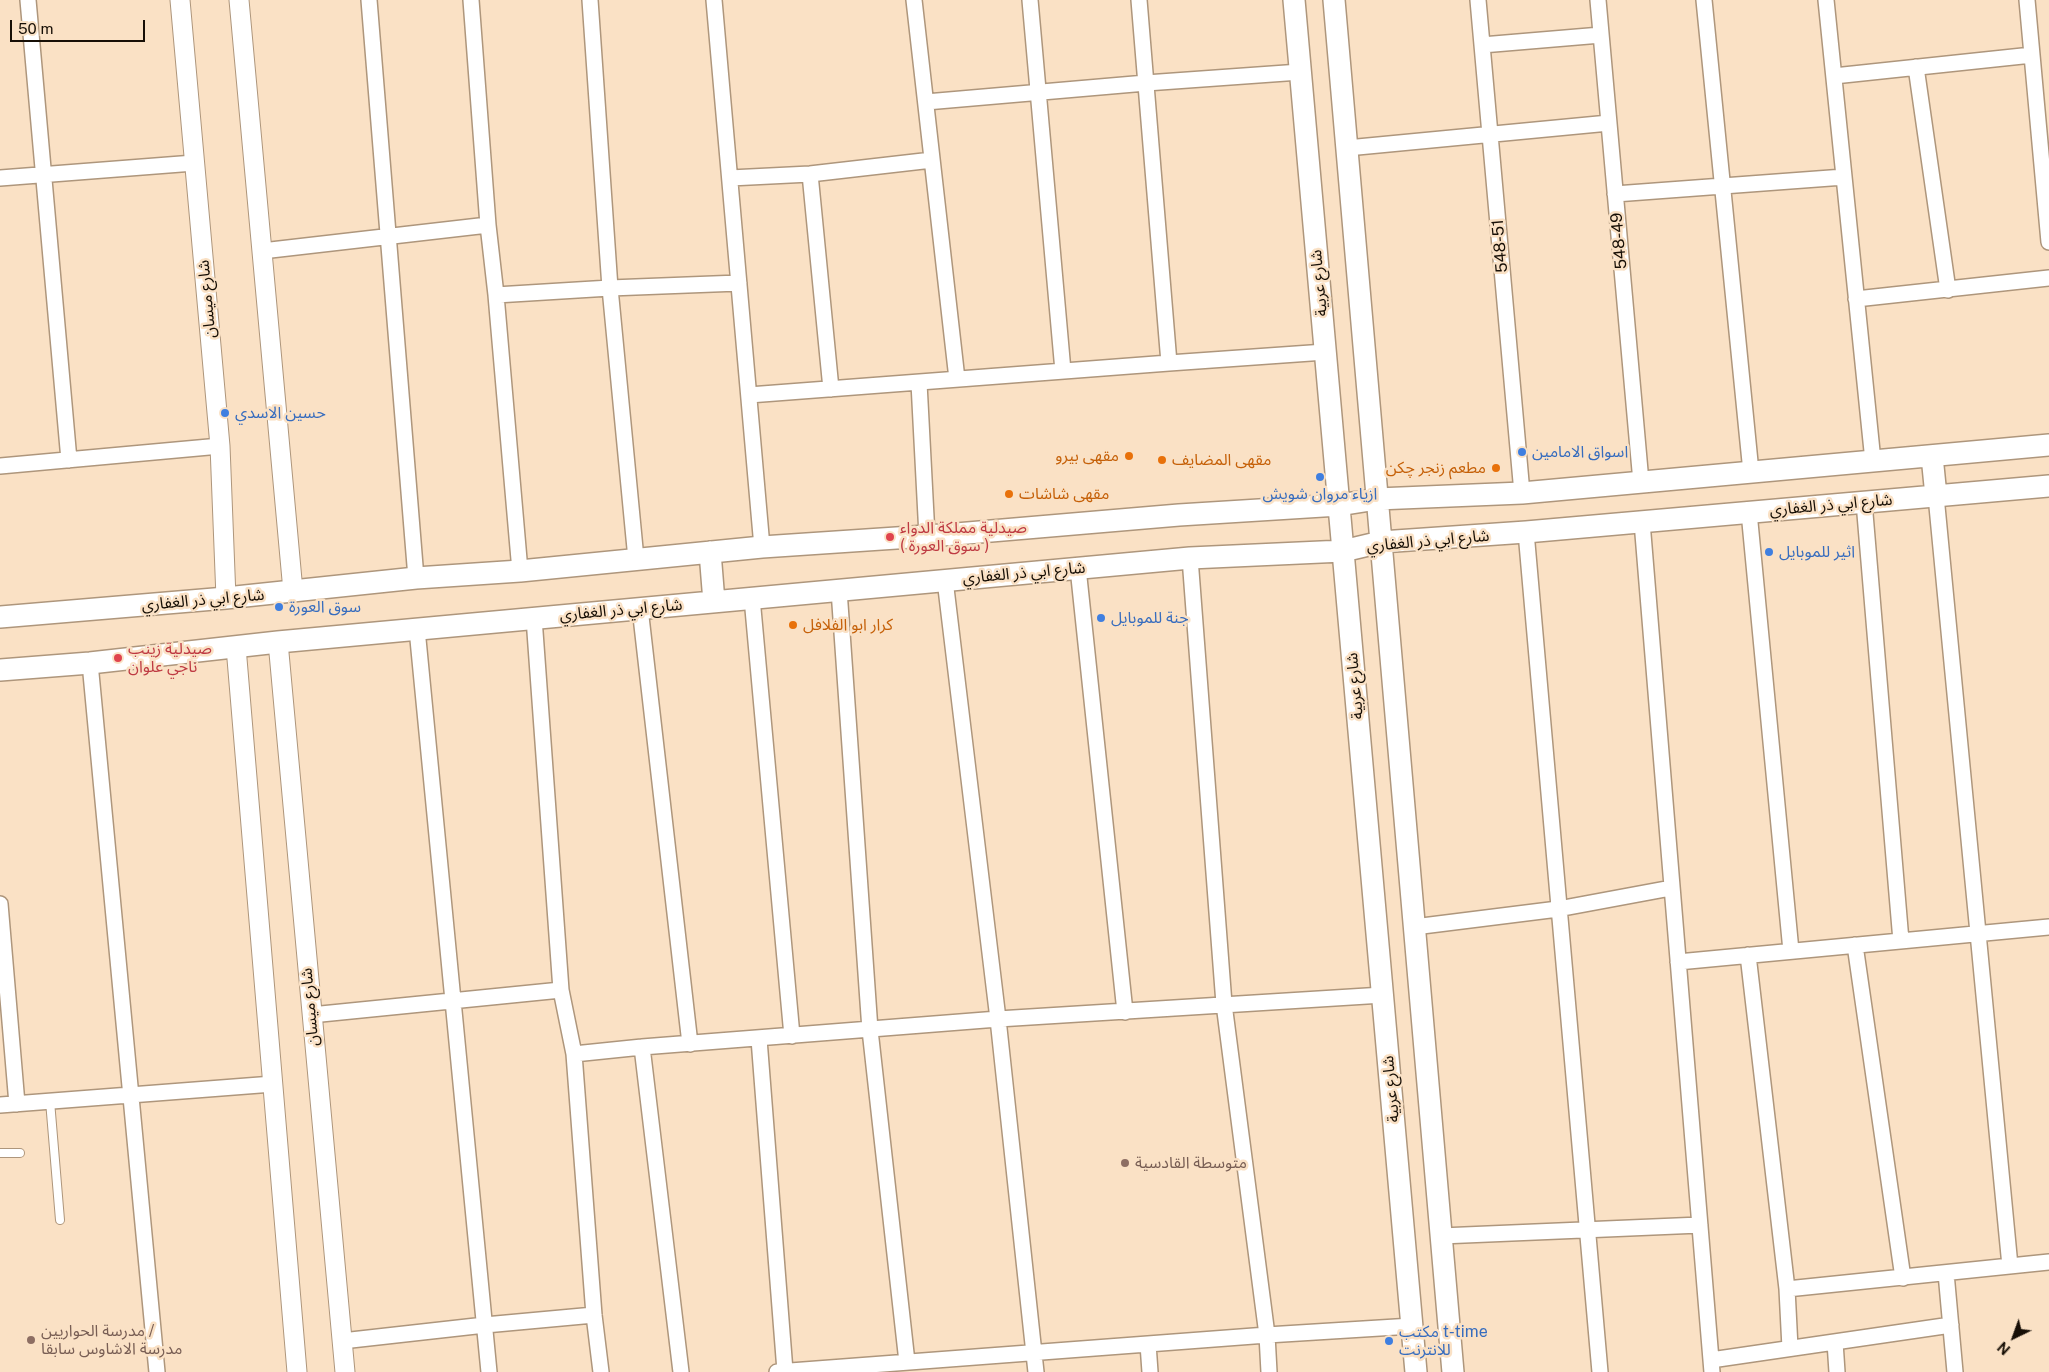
<!DOCTYPE html>
<html>
<head>
<meta charset="utf-8">
<style>
  body { margin:0 }
  #map { position:relative; width:2049px; height:1372px; overflow:hidden; background:#fae1c5; font-family:"Public Sans",sans-serif }
  canvas { display:block }
  .north { position:absolute; left:1989px; top:1312px; width:50px; height:50px; -webkit-text-stroke:4px #fae1c5; paint-order:stroke; rotate:222deg; font-size:14px; font-weight:700; line-height:20px; text-align:center; color:#170f06 }
  .north::after { content:''; display:block; margin:auto; width:18px; height:22px; background:#170f06; clip-path:polygon(50% 0,100% 100%,50% 72%,0 100%) }
  .scale { position:absolute; left:10px; top:20px; width:135px; height:22px; box-sizing:border-box; border:2px solid #170f06; border-top:0; padding-left:6px; font-size:15px; line-height:18px; white-space:nowrap; color:#170f06; -webkit-text-stroke:4px #fae1c5; paint-order:stroke }
</style>
</head>
<body>
<div id="map">
<canvas width="2049" height="1372"></canvas>
<div class="north">N</div>
<div class="scale">50 m</div>
</div>
<script>
const ctx = document.querySelector('canvas').getContext('2d');
ctx.lineJoin = 'round';
const shape = rows => new Path2D(rows.map(r => 'M' + r).join(''));
function strokePath(path, color, width, dash) { ctx.strokeStyle = color; ctx.lineWidth = width; ctx.lineCap = dash ? 'butt' : 'round'; ctx.setLineDash(dash || []); ctx.stroke(path); }
function write(font, color, halo, rows, align = 'center') {
  ctx.font = font + ' "Public Sans","Noto Sans Arabic",sans-serif'; ctx.lineWidth = 5; ctx.setLineDash([]); ctx.textBaseline = 'middle'; ctx.strokeStyle = halo; ctx.fillStyle = color; for (const [text, x, y, turn = 0] of rows) {
    ctx.save(); ctx.translate(x, y); ctx.rotate((+turn || 0) * Math.PI / 180); ctx.textAlign = isNaN(turn) ? turn : align; if (halo) ctx.strokeText(text, 0, 0); ctx.fillText(text, 0, 0); ctx.restore();
  }
}
const service = shape([
  [50,1101,60,1220],
  [0,1153,20,1153]
]);
const minor = shape([
  [28,0,69,460],
  [369,0,416,578],
  [471,0,488,225,496,295,520,571],
  [590,0,610,288,636,559],
  [714,0,762,547],
  [914,0,957,379],
  [1030,0,1063,371],
  [1139,0,1169,363],
  [1478,0,1522,493],
  [1598,0,1641,482],
  [1704,0,1751,472],
  [1826,0,1873,461],
  [2027,0,2049,242],
  [1482,45,1601,35],
  [1916,67,1948,290],
  [1834,76,2032,55],
  [926,102,1146,83,1300,72],
  [1347,148,1609,123],
  [810,174,831,389],
  [0,178,194,163],
  [730,178,810,174,932,160],
  [1615,194,1844,177],
  [262,251,488,225],
  [496,295,610,288,739,283],
  [1856,299,2049,278],
  [919,383,927,536],
  [749,395,1169,363,1325,352],
  [0,466,220,446],
  [1936,496,2010,1266],
  [1864,502,1901,941],
  [1749,512,1791,951],
  [1642,522,1712,1372],
  [1526,532,1600,1372],
  [1190,558,1224,1004,1267,1335,1269,1372],
  [1078,568,1125,1012],
  [945,580,998,1019,1036,1372],
  [839,590,870,1030,907,1362],
  [752,598,792,1036],
  [640,608,690,1044],
  [534,618,561,990,574,1054,594,1315,601,1372],
  [417,629,489,1372],
  [90,663,157,1372],
  [0,904,17,1104],
  [1414,927,1558,909,1671,888],
  [1855,945,1903,1278],
  [1748,955,1787,1289,1790,1348],
  [1678,962,2049,927],
  [311,1015,561,990],
  [759,1039,785,1371],
  [642,1047,681,1372],
  [574,1054,642,1047,998,1019,1383,995],
  [0,1105,273,1084],
  [1441,1236,1700,1225],
  [1946,1273,1955,1372],
  [1787,1289,2049,1262],
  [342,1341,485,1325,594,1315],
  [1835,1342,1837,1372],
  [1148,1344,1150,1372],
  [1711,1360,1951,1325],
  [777,1372,1267,1335,1412,1326]
]);
const tertiary = shape([
  [180,0,220,446,226,598],
  [239,0,293,591],
  [278,642,345,1372],
  [236,647,297,1372]
]);
const secondary = shape([
  [1294,0,1416,1372],
  [1334,0,1453,1372],
  [1932,456,1936,496],
  [710,552,714,602],
  [0,617,226,598,416,578,520,571,762,547,956,534,1179,515,1339,505,1377,499,1522,493,2049,445],
  [0,670,90,663,278,642,1190,558,1343,551,1381,542,1526,532,2049,486]
]);
strokePath(service, '#ae967c', 10);
strokePath(minor, '#ae967c', 18);
strokePath(tertiary, '#ae967c', 21);
strokePath(secondary, '#ae967c', 24);
strokePath(service, '#fff', 8);
strokePath(minor, '#fff', 15);
strokePath(tertiary, '#fff', 19);
strokePath(secondary, '#fff', 21);
for (const [x, y, r, color] of [
  [225,413,5,"#3f7fe0"],
  [1522,452,5,"#3f7fe0"],
  [1129,456,5,"#e8710a"],
  [1162,460,5,"#e8710a"],
  [1496,468,5,"#e8710a"],
  [1320,477,5,"#3f7fe0"],
  [1009,494,5,"#e8710a"],
  [890,537,5,"#e0444e"],
  [1769,552,5,"#3f7fe0"],
  [279,607,5,"#3f7fe0"],
  [1101,618,5,"#3f7fe0"],
  [793,625,5,"#e8710a"],
  [118,658,5,"#e0444e"],
  [1125,1163,5,"#8d6e63"],
  [31,1340,5,"#8d6e63"],
  [1389,1341,5,"#3f7fe0"]
]) { const dot = new Path2D(); dot.arc(x, y, r, 0, 2 * Math.PI); ctx.fillStyle = color; ctx.fill(dot); strokePath(dot, '#fae1c5', 2); }
write('16px', '#170f06', '#fae1c5', [
  ["548-49",1619,241,-95],
  ["548-51",1500,246,-95],
  ["شارع عربية",1319,283,-95],
  ["شارع ميسان",207,299,-95],
  ["شارع ابي ذر الغفاري",1831,505,-5],
  ["شارع ابي ذر الغفاري",1428,541,-5],
  ["شارع ابي ذر الغفاري",1024,573,-5],
  ["شارع ابي ذر الغفاري",203,600,-5],
  ["شارع ابي ذر الغفاري",621,610,-5],
  ["شارع عربية",1355,686,-95],
  ["شارع ميسان",310,1007,-95],
  ["شارع عربية",1391,1089,-95]
]);
write('16px', '#366cbe', '#fae1c5', [
  ["حسين الاسدي",235,413],
  ["اسواق الامامين",1532,452],
  ["ازياء مروان شويش",1320,494,"center"],
  ["اثير للموبايل",1779,552],
  ["سوق العورة",289,607],
  ["جنة للموبايل",1111,618],
  ["مكتب t-time",1399,1332],
  ["للانترنت",1399,1350]
], 'left');
write('16px', '#c56008', '#fae1c5', [
  ["مقهى بيرو",1119,456,"right"],
  ["مقهى المضايف",1172,460],
  ["مطعم زنجر چكن",1486,468,"right"],
  ["مقهى شاشات",1019,494],
  ["كرار ابو الفلافل",803,625]
], 'left');
write('16px', '#be3a42', '#fae1c5', [
  ["صيدلية مملكة الدواء",900,528],
  ["( سوق العورة )",900,546],
  ["صيدلية زينب",128,649],
  ["ناجي علوان",128,667]
], 'left');
write('16px', '#785e54', '#fae1c5', [
  ["متوسطة القادسية",1135,1163],
  ["مدرسة الحواريين /",41,1331],
  ["مدرسة الاشاوس سابقا",41,1349]
], 'left');
</script>
</body>
</html>
